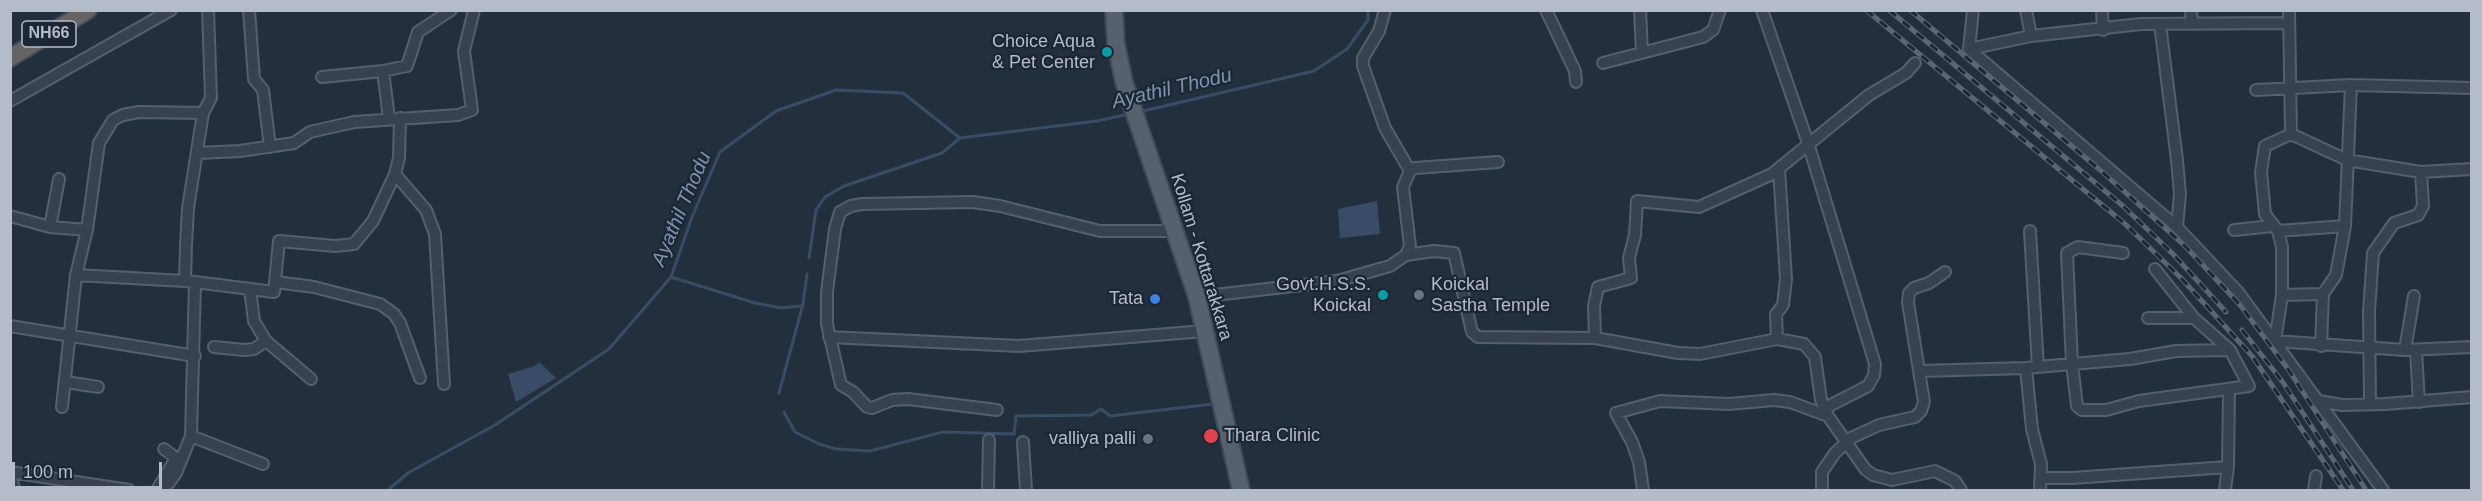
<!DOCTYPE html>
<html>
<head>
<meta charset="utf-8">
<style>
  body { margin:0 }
  #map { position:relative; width:2482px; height:501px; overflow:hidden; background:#242f3e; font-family:Arial,sans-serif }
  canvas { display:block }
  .frame { position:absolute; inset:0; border:12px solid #b4bcc9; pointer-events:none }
  .scale { position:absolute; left:12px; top:462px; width:150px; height:27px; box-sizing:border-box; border:3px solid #b4bcc9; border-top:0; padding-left:8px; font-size:18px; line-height:21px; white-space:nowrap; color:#b4bcc9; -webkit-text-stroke:4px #1d2633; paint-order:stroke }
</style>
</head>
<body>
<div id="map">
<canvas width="2482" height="501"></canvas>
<div class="frame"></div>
<div class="scale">100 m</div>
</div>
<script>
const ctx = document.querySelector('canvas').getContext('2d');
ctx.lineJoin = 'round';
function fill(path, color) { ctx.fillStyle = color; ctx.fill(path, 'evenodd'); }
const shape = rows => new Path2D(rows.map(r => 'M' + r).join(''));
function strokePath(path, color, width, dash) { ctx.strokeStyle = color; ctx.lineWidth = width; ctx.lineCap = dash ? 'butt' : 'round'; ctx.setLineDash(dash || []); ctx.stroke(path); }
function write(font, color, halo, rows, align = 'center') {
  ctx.font = font + ' Arial,sans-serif'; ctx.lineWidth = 4.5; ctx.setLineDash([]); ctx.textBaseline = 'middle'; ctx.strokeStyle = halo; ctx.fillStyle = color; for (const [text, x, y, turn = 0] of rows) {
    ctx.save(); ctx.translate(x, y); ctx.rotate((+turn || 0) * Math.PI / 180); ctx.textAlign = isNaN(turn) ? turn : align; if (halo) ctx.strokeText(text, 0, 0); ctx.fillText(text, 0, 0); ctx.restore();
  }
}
fill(shape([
  [1377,201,1380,234,1340,238,1338,209],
  [539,362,556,378,516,402,508,374,535,366]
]), '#394c67');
strokePath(shape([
  [1139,112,1314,71,1347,49,1368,20,1368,10],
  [809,258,816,210,825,197,844,186,942,153,960,138],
  [671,277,755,303,781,308,802,306],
  [779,393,803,304,807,274],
  [784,412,795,432,819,444,836,449,870,451,943,432,1014,434,1016,416,1091,415,1101,409,1110,416,1213,404],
  [388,490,408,473,495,425,609,349,671,277,692,217,720,152,776,111,836,90,903,93,960,138,1097,121,1129,114]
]), '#394c67', 3);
const minor = shape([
  [249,10,254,79,263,90,270,147],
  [1385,10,1379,31,1363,58,1363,66,1385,128,1410,171],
  [1546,10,1575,71,1576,82],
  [1640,10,1642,53],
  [1762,10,1808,143,1875,364,1874,375,1868,386,1825,408],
  [2026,10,2031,36],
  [2102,10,2103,30],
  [2191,10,2192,23],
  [2289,10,2291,134,2265,146,2261,172,2265,214,2278,231,2282,247,2282,295,2275,341,2405,350,2472,347],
  [2160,24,2177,160,2180,194,2177,227],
  [1969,49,2177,227,2238,292,2383,490],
  [1969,49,2031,36,2141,24,2287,23],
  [1969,49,1973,10],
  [1603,63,1703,37,1713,30,1720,10],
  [322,77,383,71],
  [2256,90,2351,85,2472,88],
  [10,101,171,10],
  [389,118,383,71,407,66,418,32,451,10],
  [400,118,399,158,395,174,426,210,435,234,444,384],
  [2291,134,2347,160,2421,172,2472,169],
  [198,153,240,151,294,143,310,132,354,122,458,115,472,110,464,51,474,10],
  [10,216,50,227,87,230],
  [50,227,59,179],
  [2234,230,2273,226],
  [2030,231,2038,367],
  [2278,231,2345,226],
  [2123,253,2078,247,2067,253,2072,364,2077,406,2082,410,2106,410,2139,401,2249,386,2230,350,2194,318,2155,269],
  [1406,255,1434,251,1454,253,1472,332,1478,337,1595,338,1678,353,1700,354,1777,339,1804,344,1815,357,1821,400,1828,416,1865,469,1873,475,1892,480,1935,471,1955,481,1961,490],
  [76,275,185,281],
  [195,282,274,292,279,241,335,246,354,244,373,221,395,174],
  [276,282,314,287,380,304,394,314,400,323,420,378],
  [250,289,254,321,266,341,311,379],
  [2323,294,2336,275,2345,226,2351,85],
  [2282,295,2323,294,2321,346],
  [1197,297,1337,281,1390,266,1406,255,1410,246,1403,187,1410,171,1415,168,1498,162],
  [2148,318,2194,318],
  [10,326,195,356],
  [829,337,1019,346,1205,331],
  [1595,338,1594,306,1598,287,1631,278,1629,258,1635,235,1637,201,1699,207,1772,174,1869,95,1906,73,1915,63],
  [1777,339,1776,314,1783,305,1786,279,1779,169],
  [214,347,244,350,254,349,266,341],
  [2405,350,2414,296],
  [2416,350,2419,402],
  [2026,368,2032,429,2041,464,2040,490],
  [1919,371,2026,368,2130,359,2176,351,2230,350],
  [66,382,98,387],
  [2319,401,2342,405,2385,404,2472,397],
  [2370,404,2369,311,2373,253,2394,223,2418,215,2423,206,2421,172],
  [62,407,76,275,87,230,99,143,113,120,123,115,139,112,203,113],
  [997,410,908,399,892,400,872,408,867,407,853,392,841,385,827,324,827,292,835,229,840,212,851,206,862,204,973,202,1000,206,1100,231,1173,231],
  [191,436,263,464],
  [1023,442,1026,490],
  [10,472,129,490],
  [10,476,15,490],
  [2043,478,2072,478,2228,467],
  [157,490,169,483,176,473,191,436,195,282,185,281,186,245,188,208,203,113,211,98,208,10],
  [157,490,176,458,164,449],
  [988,490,989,440],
  [1643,490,1639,462,1632,442,1616,413,1660,401,1729,404,1774,400,1790,402,1828,416],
  [1822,490,1822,472,1835,453,1851,438,1879,425,1915,417,1921,411,1924,402,1908,302,1909,293,1914,288,1929,283,1945,272],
  [2225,490,2228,467,2229,391],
  [2314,490,2316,476]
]);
const primary = shape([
  [1114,10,1116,44,1124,82,1197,297,1241,490]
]);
const trunk = shape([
  [10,58,88,10]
]);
strokePath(minor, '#565f6c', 14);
strokePath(primary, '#414a57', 20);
strokePath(trunk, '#434c59', 20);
strokePath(minor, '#38414e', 10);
strokePath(primary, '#56606e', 16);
strokePath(trunk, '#656462', 16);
const rail = shape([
  [1866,10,2124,223,2181,278,2252,356,2343,490],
  [1889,10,2123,206,2173,254,2226,312],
  [1910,10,2100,170,2186,247,2240,305,2288,369,2366,490],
  [2242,330,2282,381,2353,490]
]);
strokePath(rail, '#5a6575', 5);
strokePath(rail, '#1d2633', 3, [9]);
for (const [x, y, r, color] of [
  [1107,52,6,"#0f9aa8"],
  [1383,295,6,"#0f9aa8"],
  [1419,295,6,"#6b7280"],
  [1155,299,6,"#3f7fe0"],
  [1211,436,8,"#e0444e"],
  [1148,439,6,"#6b7280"]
]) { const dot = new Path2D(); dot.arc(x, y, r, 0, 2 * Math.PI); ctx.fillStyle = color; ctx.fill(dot); strokePath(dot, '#1d2633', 2); }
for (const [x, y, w] of [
  [49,34,54]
]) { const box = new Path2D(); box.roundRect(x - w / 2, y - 13, w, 26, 4.5); ctx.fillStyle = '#1d2633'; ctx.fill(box); strokePath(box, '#b4bcc9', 1.5); }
write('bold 16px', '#b4bcc9', null, [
  ["NH66",49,34]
]);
write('18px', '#b4bcc9', '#1d2633', [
  ["Choice Aqua",1095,42],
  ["& Pet Center",1095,63],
  ["Govt.H.S.S.",1371,285],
  ["Koickal",1371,306],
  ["Koickal",1431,285,"left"],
  ["Sastha Temple",1431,306,"left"],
  ["Tata",1143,299],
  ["Thara Clinic",1224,436,"left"],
  ["valliya palli",1136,439]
], 'right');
write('18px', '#b4bcc9', '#1d2633', [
  ["Kollam - Kottarakkara",1201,257,73]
]);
write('italic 20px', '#7c92b1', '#1d2633', [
  ["Ayathil Thodu",1172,89,-13],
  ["Ayathil Thodu",682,209,-67]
]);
</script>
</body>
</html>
